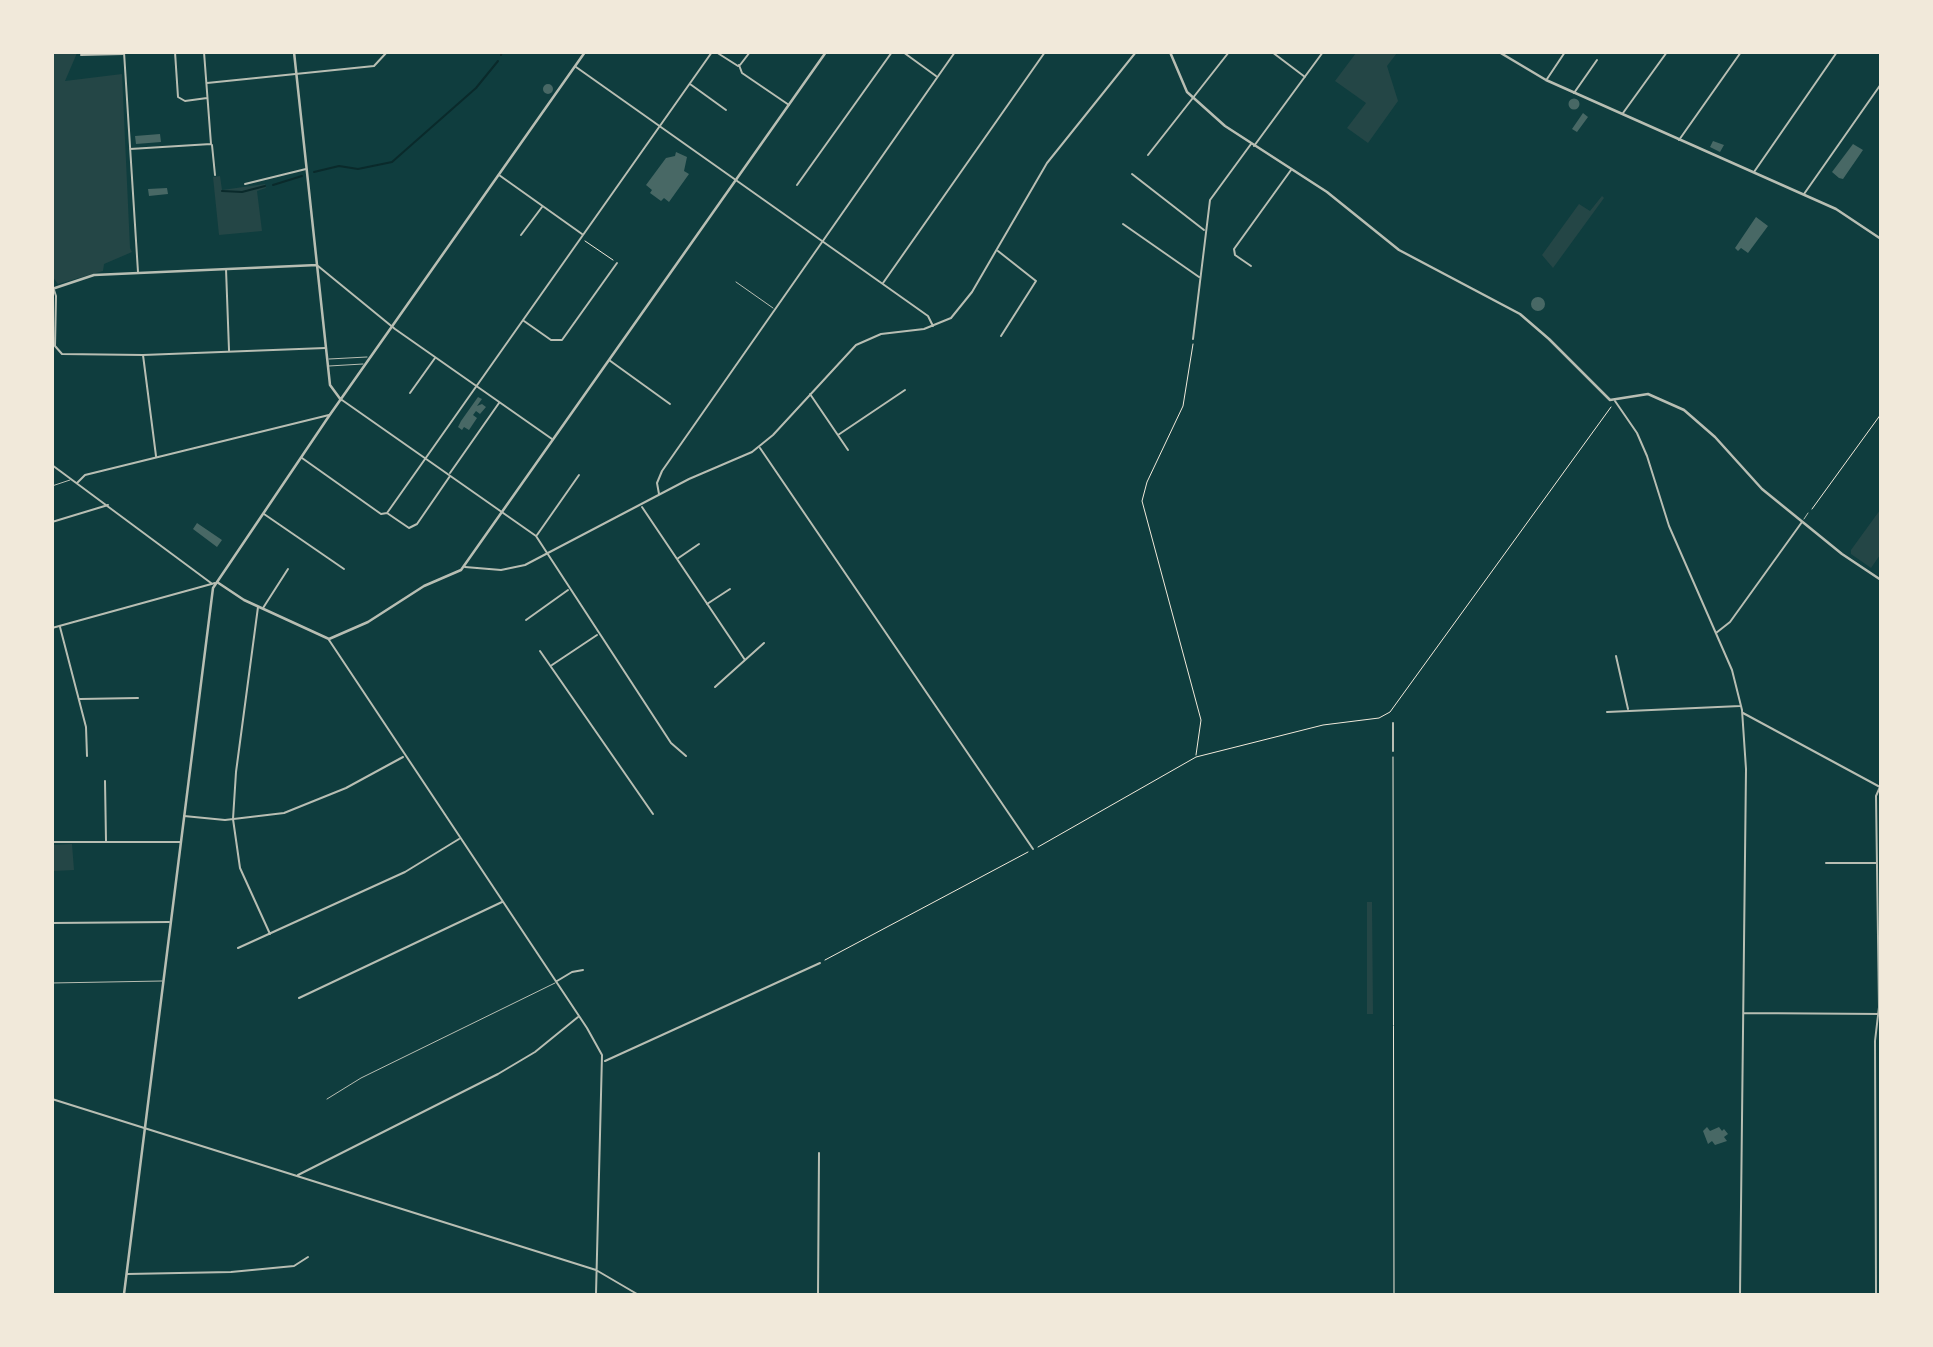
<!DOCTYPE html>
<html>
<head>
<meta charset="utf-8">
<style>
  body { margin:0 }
  #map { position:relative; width:1933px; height:1347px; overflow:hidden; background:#0f3d3e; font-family:"Exo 2",sans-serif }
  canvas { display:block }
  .frame { position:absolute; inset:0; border:54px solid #f1e9da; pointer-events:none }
</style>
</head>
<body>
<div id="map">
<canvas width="1933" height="1347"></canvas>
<div class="frame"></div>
</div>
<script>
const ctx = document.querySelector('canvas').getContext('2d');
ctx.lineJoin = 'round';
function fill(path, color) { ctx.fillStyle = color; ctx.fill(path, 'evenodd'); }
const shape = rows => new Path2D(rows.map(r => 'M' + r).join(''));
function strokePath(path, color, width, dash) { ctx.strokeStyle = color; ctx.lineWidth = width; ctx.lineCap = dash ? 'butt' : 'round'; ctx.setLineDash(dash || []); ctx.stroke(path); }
fill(shape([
  [52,53,77,53,65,81,122,74,130,248,132,252,104,264,103,271,58,284,52,276],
  [1356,53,1397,53,1387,66,1398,101,1368,143,1347,128,1366,103,1335,81],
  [220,176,222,190,265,184,266,188,257,191,262,231,219,235,213,177],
  [1602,196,1604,198,1553,268,1542,255,1579,204,1590,211],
  [1880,510,1880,555,1871,568,1851,554,1851,550],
  [72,844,74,870,53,871,53,845],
  [1367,902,1372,902,1373,1014,1367,1014]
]), '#244646');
strokePath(shape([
  [501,55,502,52],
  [314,172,339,166,358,169,392,162,476,88,498,61],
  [273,185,302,176],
  [222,191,242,192,265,186]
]), '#0a2a2b', 2);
fill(shape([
  '543 89a5 5 0 1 1 10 0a5 5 0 1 1-10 0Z',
  '1568.5 104a5.5 5.5 0 1 1 11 0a5.5 5.5 0 1 1-11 0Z',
  [1583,113,1588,117,1577,132,1572,129],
  [160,134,161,142,136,144,135,136],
  [1713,141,1724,145,1720,152,1710,147],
  [1853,144,1863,150,1843,179,1839,178,1832,172],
  [676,152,687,157,684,171,689,174,669,202,664,198,661,201,650,193,652,190,646,185,666,158,675,156],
  [167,188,168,194,149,196,148,189],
  [1756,217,1768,226,1748,253,1741,248,1738,251,1735,248],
  '1531 304a7 7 0 1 1 14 0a7 7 0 1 1-14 0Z',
  [478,397,482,399,477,406,482,404,486,407,480,414,476,411,473,415,477,418,469,430,464,427,462,430,458,427,461,421],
  [197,523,222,540,217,547,193,529],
  [1707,1127,1710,1131,1719,1127,1722,1131,1724,1129,1728,1134,1724,1137,1727,1141,1715,1145,1712,1141,1708,1144,1703,1131]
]), '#486865');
strokePath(shape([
  [585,241,613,260],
  [1193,344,1183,406,1147,482,1142,501,1201,720,1196,755],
  [1812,509,1881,414],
  [1393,757,1394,1294],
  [1038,847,1196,757,1323,725,1379,718,1390,712,1611,407],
  [825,960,1028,852]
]), '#f1e9da', 1);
strokePath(shape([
  [736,282,773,308],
  [329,359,367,357],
  [329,366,363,364],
  [52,486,70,480],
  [1804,519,1808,513],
  [52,983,162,981],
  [327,1099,361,1078,555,983]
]), '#b8beb3', 1);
strokePath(shape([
  [124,52,138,272],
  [175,52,178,97,185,101,207,98],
  [716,52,738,66],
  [903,52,936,76],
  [1272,52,1305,77],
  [81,55,123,54],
  [739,65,742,73,789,105],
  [740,65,750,52],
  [576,67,904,299,928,316,933,326],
  [1547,79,1565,52],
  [207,83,374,66,387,52],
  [690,84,726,110],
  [1574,93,1597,60],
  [1623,113,1667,52],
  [1679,140,1741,52],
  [212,145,215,175],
  [1254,146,1323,52],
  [130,149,211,144,204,52],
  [1148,155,1229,52],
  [1754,172,1837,52],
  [1132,174,1204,230],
  [499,175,582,234],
  [245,184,306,169],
  [797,185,892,52],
  [1804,194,1881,84],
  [1123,224,1199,277],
  [521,235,542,207],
  [998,251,1036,281,1001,336],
  [318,266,395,329,552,439],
  [1251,266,1235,255,1234,249,1291,170],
  [226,269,229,350],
  [883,283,1045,52],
  [52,284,56,296,55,346,62,354,143,355,325,348],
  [524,321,551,340,562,340,617,263],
  [1193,339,1210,200,1251,144],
  [143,355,156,456],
  [609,360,670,404],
  [410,393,435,358],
  [810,394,848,450],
  [342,400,536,536,671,743,686,756],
  [1615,401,1637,433,1647,456,1669,526,1732,670,1742,710,1746,769,1740,1294],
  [838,435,905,390],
  [760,448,1033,849],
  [302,458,381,514,387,513,409,528,417,524,450,476],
  [52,465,211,583],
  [450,473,499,403],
  [77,483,85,475,329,415],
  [659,494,657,483,662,471,955,52],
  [642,507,745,660],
  [387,513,712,52],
  [264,514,344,569],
  [52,522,108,505],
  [537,535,579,475],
  [677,559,699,544],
  [465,567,501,570,525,565,689,479,752,452,773,435,856,345,881,334,924,329,951,318,972,292,1047,163,1136,52],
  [707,604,730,589],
  [258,607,236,772,233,819,240,868,270,934],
  [263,608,288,569],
  [526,620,568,590],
  [60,627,86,727,87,756],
  [52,628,215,583],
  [1716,633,1730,622,1802,522],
  [329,640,587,1028,602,1055,596,1294],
  [540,651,653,814],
  [1616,656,1628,709],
  [552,665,597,635],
  [715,687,764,643],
  [80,699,138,698],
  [1607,712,1740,706],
  [1743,713,1880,787],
  [1393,723,1393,751],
  [105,781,106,841],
  [184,816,225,820,284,813,346,788,403,757],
  [52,842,180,842],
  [1826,863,1876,863],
  [52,923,169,922],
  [238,948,405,872,459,839],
  [557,981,572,972,583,970],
  [299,998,502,902],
  [1744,1013,1881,1014],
  [605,1061,820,963],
  [52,1099,596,1270,637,1294],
  [298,1175,498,1074,535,1052,578,1017],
  [127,1274,231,1272,294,1266,308,1257],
  [818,1294,819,1153],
  [1876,1294,1875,1041,1879,1007,1876,796,1880,787]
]), '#b8beb3', 2);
strokePath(shape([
  [294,52,330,385,341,400],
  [1170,52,1187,92,1225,126,1327,192,1399,250,1520,314,1549,339,1610,400,1648,394,1684,410,1715,437,1762,489,1842,554,1881,580],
  [1499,52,1546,80,1836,209,1881,239],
  [52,289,94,275,317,265],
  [217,582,244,600,329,639,368,622,424,586,461,570,826,52],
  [124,1294,213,588,329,416,585,52]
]), '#b8beb3', 2.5);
</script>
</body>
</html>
